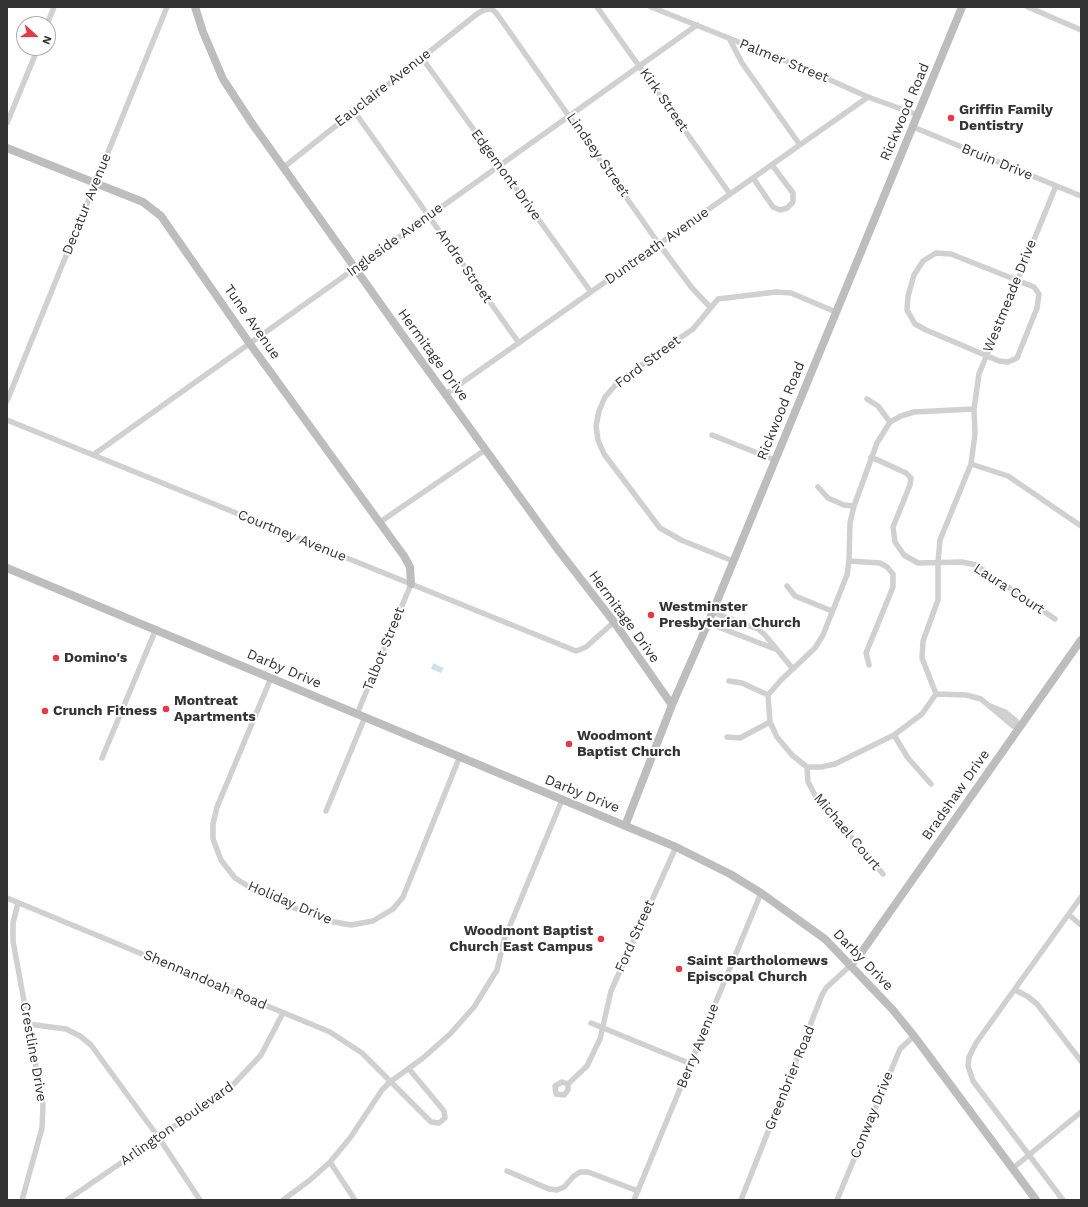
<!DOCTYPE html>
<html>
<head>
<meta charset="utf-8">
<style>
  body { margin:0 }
  #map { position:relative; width:1088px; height:1207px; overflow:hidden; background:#fff; font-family:"Work Sans",sans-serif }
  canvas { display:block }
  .frame { position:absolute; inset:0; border:8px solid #333; pointer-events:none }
  .north { position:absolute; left:16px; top:16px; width:40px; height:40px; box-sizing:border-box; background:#fff; border:1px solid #adadad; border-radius:50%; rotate:111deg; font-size:11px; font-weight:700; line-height:16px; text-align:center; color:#333 }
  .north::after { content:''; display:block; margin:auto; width:14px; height:18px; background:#e63946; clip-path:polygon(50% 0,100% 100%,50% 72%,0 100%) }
</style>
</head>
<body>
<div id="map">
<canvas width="1088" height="1207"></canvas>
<div class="frame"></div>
<div class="north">N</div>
</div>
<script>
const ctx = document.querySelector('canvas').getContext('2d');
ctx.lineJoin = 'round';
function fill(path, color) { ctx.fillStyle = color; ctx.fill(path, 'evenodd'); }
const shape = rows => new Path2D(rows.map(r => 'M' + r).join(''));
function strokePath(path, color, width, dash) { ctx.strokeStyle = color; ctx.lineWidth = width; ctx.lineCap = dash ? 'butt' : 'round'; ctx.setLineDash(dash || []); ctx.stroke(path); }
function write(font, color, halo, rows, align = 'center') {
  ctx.font = font + ' "Work Sans",sans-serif'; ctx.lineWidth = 4; ctx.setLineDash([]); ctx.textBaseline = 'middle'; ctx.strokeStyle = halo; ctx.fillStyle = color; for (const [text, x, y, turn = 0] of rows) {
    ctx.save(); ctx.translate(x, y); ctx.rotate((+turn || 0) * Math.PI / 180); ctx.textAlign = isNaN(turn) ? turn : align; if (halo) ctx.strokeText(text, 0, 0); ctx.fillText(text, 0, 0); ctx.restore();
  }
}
fill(shape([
  [433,663,444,668,441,673,431,669]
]), '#cfe2ee');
strokePath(shape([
  [597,7,730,194],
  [651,7,801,67,868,97,918,115],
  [1028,7,1081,30],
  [47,24,54,7],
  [729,38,742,63,800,145],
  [422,58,591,292],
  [354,111,519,343],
  [7,123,38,48],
  [913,127,1081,196],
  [284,167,477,14,484,10,492,9,497,14,659,244,692,288,710,307],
  [753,178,773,207,780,210,787,208,793,202,793,193,772,165],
  [936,253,951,254,1034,287,1039,294,1037,308,1017,358,1008,362,999,361,926,330,915,324,907,310,908,296,914,275,923,261,936,253],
  [446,394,868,97],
  [867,399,878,406,890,422],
  [7,401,167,7],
  [974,409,914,412,901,416,890,422,877,443,854,506,850,523,849,561,847,575,823,635,815,648,781,680,768,695,770,722,777,737,792,755,807,767,821,767,835,764,894,735,922,714,936,694,922,658,923,641,938,600,938,562,940,540,971,464,975,434,974,409,979,374,1056,186],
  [7,420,576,651,586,647,614,622],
  [712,435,775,460],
  [93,455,697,25],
  [871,457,906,473,911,478,910,485,893,527,895,542,904,555,918,563,962,562,976,565,1055,619],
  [971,464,1008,476,1081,526],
  [818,487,828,498,844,505,854,506],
  [380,522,485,450],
  [733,561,681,540,660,528,604,454,598,440,596,426,599,411,605,397,620,380,693,329,718,299,776,292,791,293,836,312],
  [849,561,880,563,887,567,893,574,893,587,866,653,869,665],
  [787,586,795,596,832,611],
  [712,612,758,629,765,635,793,669],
  [708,623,775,649],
  [271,678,217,807,213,824,213,839,221,860,235,878,254,890,289,906,329,921,351,925,373,921,393,909,403,897,460,756],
  [729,681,742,683,768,695],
  [936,694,966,695,981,699,1013,726,1019,727,1016,721,1005,712,990,706],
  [357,714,411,584],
  [894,735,908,758,931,784],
  [727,737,740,738,770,722],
  [102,758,156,629],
  [807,767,808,782,815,795,883,874],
  [326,811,365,717],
  [7,898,330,1032,362,1053,431,1122,439,1123,445,1118,444,1111,409,1069],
  [18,903,13,923,13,941,43,1105,42,1128,22,1200],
  [1069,915,1081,925],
  [1015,990,1027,996,1037,1004,1081,1061],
  [591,1023,691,1064],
  [28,1024,66,1029,80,1036,91,1045,159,1138,200,1200],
  [562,1082,568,1084,568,1090,564,1095,556,1094,555,1086,562,1082],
  [568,1084,587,1066,600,1039,611,991,676,847],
  [330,1162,355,1200],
  [1012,1169,1081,1112],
  [507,1171,549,1189,557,1190,564,1187,574,1176,580,1172,588,1172,638,1191],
  [67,1200,230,1088,261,1055,283,1013],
  [283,1200,310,1180,330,1162,350,1138,382,1090,390,1082,423,1058,450,1034,474,1007,497,970,504,940,562,800],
  [634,1200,761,893],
  [741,1200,822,995,826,988,851,965],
  [837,1200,900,1049,914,1036],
  [1063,1200,973,1081,968,1066,969,1057,976,1043,1081,897]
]), '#d0d0d0', 5.5);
strokePath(shape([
  [195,7,203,32,223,79,251,122,409,344,556,547,614,622,672,705],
  [7,148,143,202,161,216,250,344,404,556,410,567,411,584],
  [7,568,676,847,730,874,761,893,825,939,893,1010,914,1036,1036,1200],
  [625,826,672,705,708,623,962,7],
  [851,965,861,953,1081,640]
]), '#bdbdbd', 8);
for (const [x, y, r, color] of [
  [951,118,4,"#e63946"],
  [651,615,4,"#e63946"],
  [56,658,4,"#e63946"],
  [166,709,4,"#e63946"],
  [45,711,4,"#e63946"],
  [569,744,4,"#e63946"],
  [601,939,4,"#e63946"],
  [679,969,4,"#e63946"]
]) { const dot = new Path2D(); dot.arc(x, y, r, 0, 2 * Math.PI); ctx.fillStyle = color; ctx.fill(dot); strokePath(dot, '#fff', 1.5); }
write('14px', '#333', '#fff', [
  ["Palmer Street",784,61,22],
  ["Eauclaire Avenue",383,88,-38],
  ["Kirk Street",664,100,55],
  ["Rickwood Road",905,112,-67],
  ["Lindsey Street",598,155,55],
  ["Bruin Drive",997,162,22],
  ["Edgemont Drive",506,175,54],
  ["Decatur Avenue",87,204,-68],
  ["Ingleside Avenue",395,240,-36],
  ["Duntreath Avenue",657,246,-35],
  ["Andre Street",464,266,55],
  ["Westmeade Drive",1010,296,-68],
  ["Tune Avenue",252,322,55],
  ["Hermitage Drive",433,355,54],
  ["Ford Street",648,362,-37],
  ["Rickwood Road",781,411,-68],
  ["Courtney Avenue",292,536,22],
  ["Laura Court",1009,589,33],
  ["Hermitage Drive",624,617,54],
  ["Talbot Street",384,649,-68],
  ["Darby Drive",284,669,23],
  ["Darby Drive",582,794,22],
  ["Bradshaw Drive",956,795,-55],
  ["Michael Court",847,832,50],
  ["Holiday Drive",290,903,23],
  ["Ford Street",635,936,-66],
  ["Darby Drive",863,960,46],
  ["Shennandoah Road",205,980,23],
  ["Berry Avenue",698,1046,-68],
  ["Crestline Drive",33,1052,80],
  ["Greenbrier Road",790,1078,-68],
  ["Conway Drive",872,1115,-68],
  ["Arlington Boulevard",177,1124,-35]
]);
write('bold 14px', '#333', '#fff', [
  ["Griffin Family",959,110],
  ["Dentistry",959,126],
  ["Westminster",659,607],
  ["Presbyterian Church",659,623],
  ["Domino's",64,658],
  ["Montreat",174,701],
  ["Apartments",174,717],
  ["Crunch Fitness",53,711],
  ["Woodmont",577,736],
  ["Baptist Church",577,752],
  ["Woodmont Baptist",593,931,"right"],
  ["Church East Campus",593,947,"right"],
  ["Saint Bartholomews",687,961],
  ["Episcopal Church",687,977]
], 'left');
</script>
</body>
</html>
